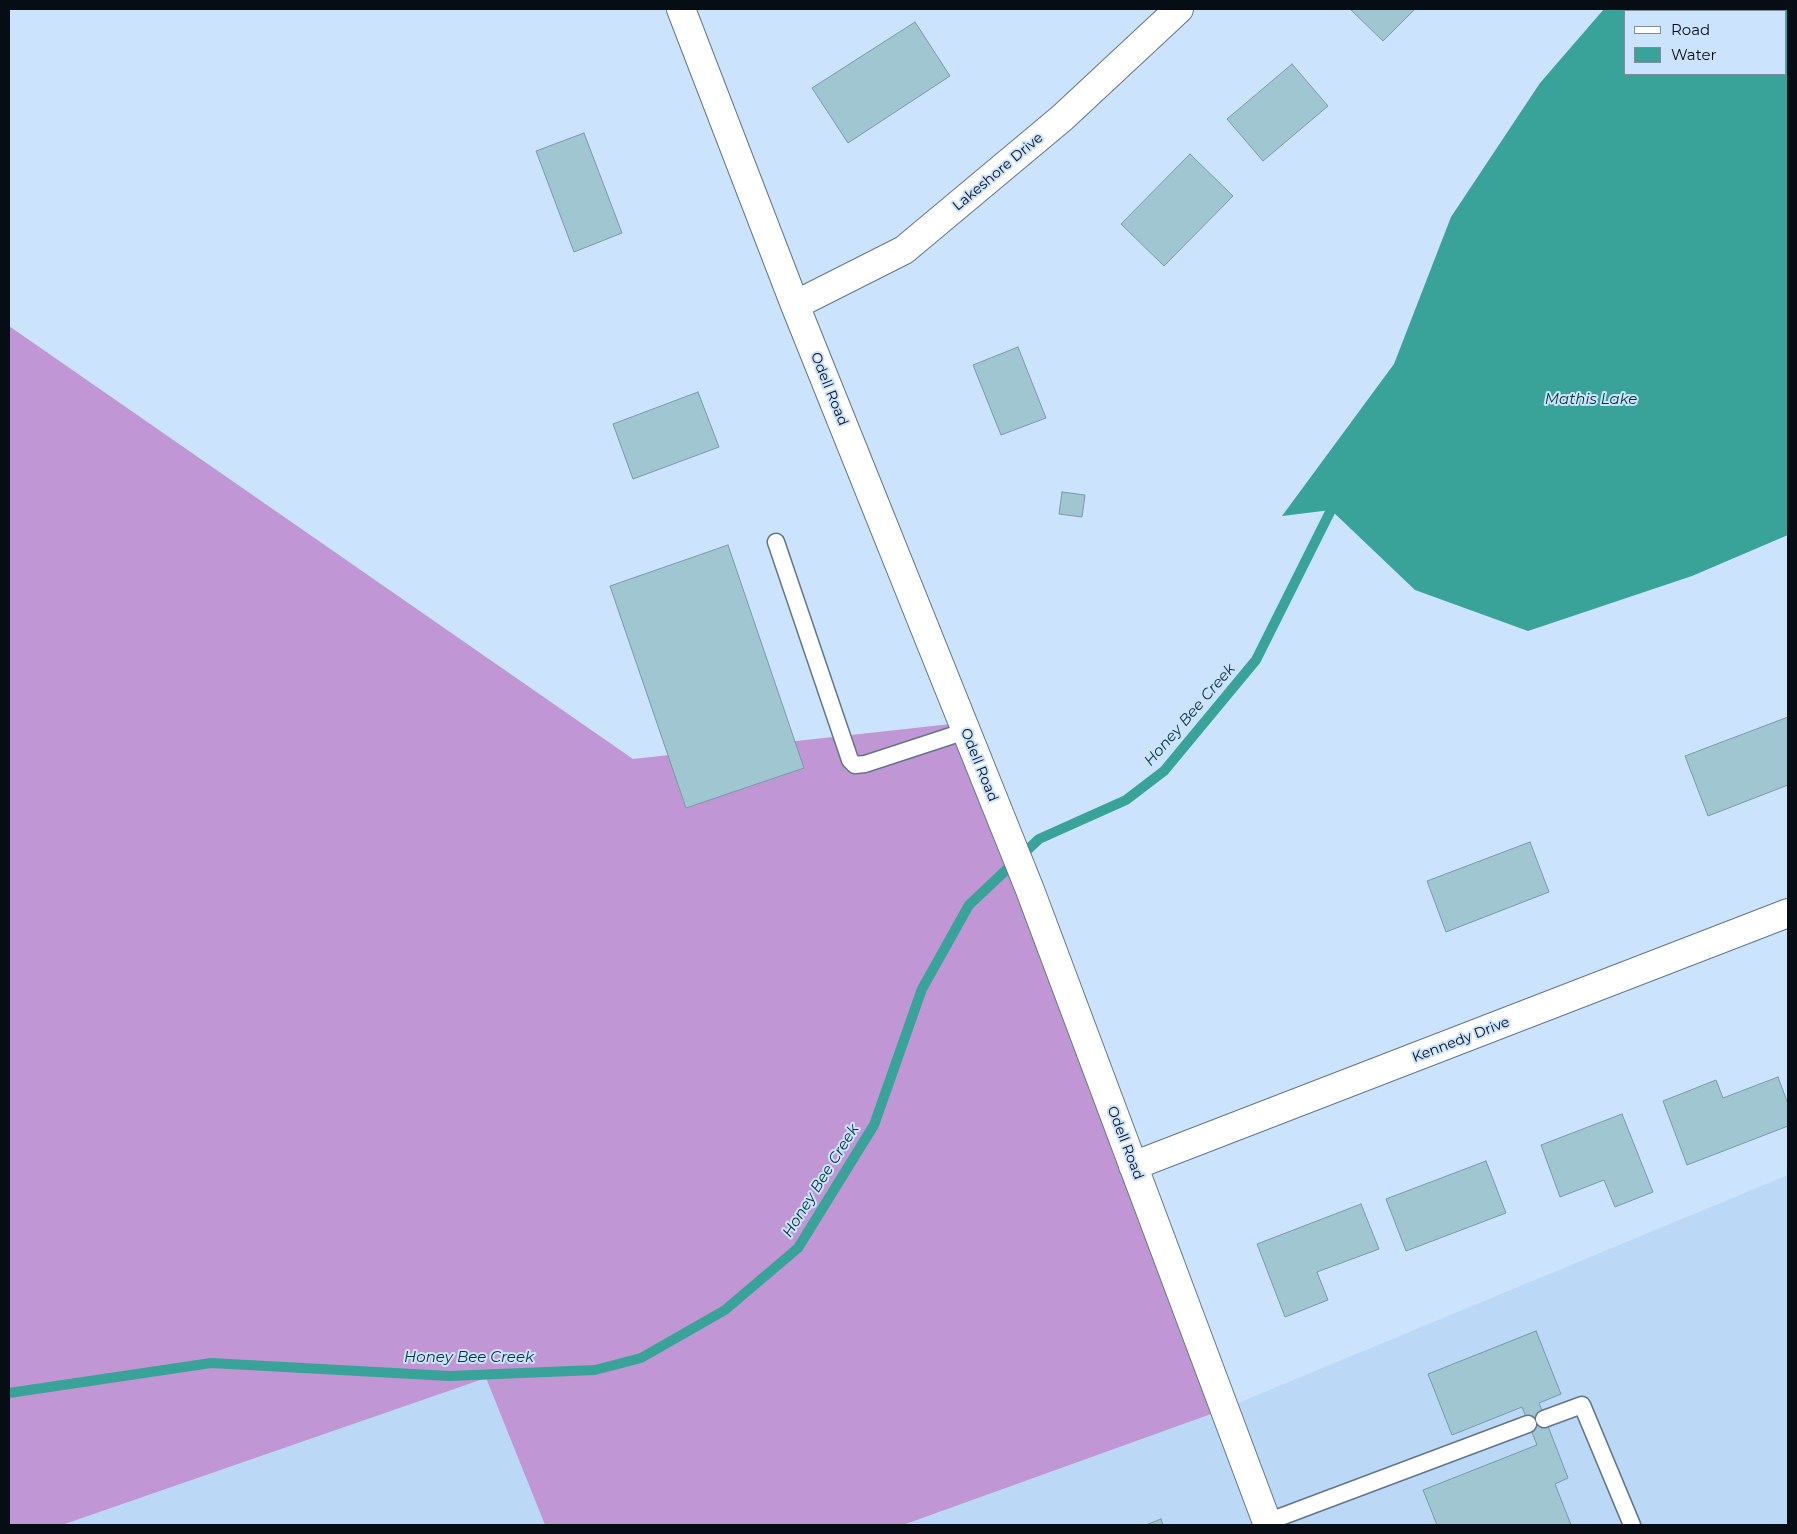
<!DOCTYPE html>
<html>
<head>
<meta charset="utf-8">
<style>
  body { margin:0 }
  #map { position:relative; width:1797px; height:1534px; overflow:hidden; background:#cce3fd; font-family:Montserrat,sans-serif }
  canvas { display:block }
  .frame { position:absolute; inset:0; border:10px solid #060d15; pointer-events:none }
  .legend { position:absolute; left:1624px; top:10px; width:162px; height:65px; box-sizing:border-box; background:#cce3fd; border:1px solid #7d8da0; margin:0; padding:6px 9px; list-style:none; font-size:15px; color:#060d15 }
  .legend li { display:flex; align-items:center; gap:10px; height:25px }
  .legend b { width:25px; border:1px solid #7d8da0 }
</style>
</head>
<body>
<div id="map">
<canvas width="1797" height="1534"></canvas>
<div class="frame"></div>
<ul class="legend">
<li><b style="height:6px;background:#fff"></b>Road</li>
<li><b style="height:14px;background:#39a399"></b>Water</li>
</ul>
</div>
<script>
const ctx = document.querySelector('canvas').getContext('2d');
ctx.lineJoin = 'round';
function fill(path, color) { ctx.fillStyle = color; ctx.fill(path, 'evenodd'); }
const shape = rows => new Path2D(rows.map(r => 'M' + r).join(''));
function strokePath(path, color, width, dash) { ctx.strokeStyle = color; ctx.lineWidth = width; ctx.lineCap = dash ? 'butt' : 'round'; ctx.setLineDash(dash || []); ctx.stroke(path); }
function write(font, color, halo, rows, align = 'center') {
  ctx.font = font + ' Montserrat,sans-serif'; ctx.lineWidth = 4; ctx.setLineDash([]); ctx.textBaseline = 'middle'; ctx.strokeStyle = halo; ctx.fillStyle = color; for (const [text, x, y, turn = 0] of rows) {
    ctx.save(); ctx.translate(x, y); ctx.rotate((+turn || 0) * Math.PI / 180); ctx.textAlign = isNaN(turn) ? turn : align; if (halo) ctx.strokeText(text, 0, 0); ctx.fillText(text, 0, 0); ctx.restore();
  }
}
fill(shape([
  [1788,1175,1788,1525,903,1525,1214,1413],
  [486,1378,545,1525,62,1525]
]), '#bbd8f7');
fill(shape([
  [9,326,633,759,960,723,1214,1413,903,1525,545,1525,486,1378,62,1525,9,1525]
]), '#c097d4');
fill(shape([
  [1604,9,1788,9,1788,535,1692,576,1528,631,1415,590,1331,510,1282,516,1394,364,1451,217,1540,83],
  [1626,11,1786,11,1786,74,1626,74]
]), '#39a399');
strokePath(shape([
  [9,1393,211,1363,450,1376,595,1370,641,1358,725,1310,798,1248,874,1125,922,989,969,905,1039,839,1126,800,1164,771,1256,660,1331,510]
]), '#39a399', 10);
const building = shape([
  [1350,9,1415,9,1383,41,1350,9],
  [915,22,950,76,848,143,812,88,915,22],
  [1292,64,1328,106,1263,161,1227,119,1292,64],
  [584,133,622,233,574,252,536,151,584,133],
  [1190,154,1233,196,1164,266,1121,224,1190,154],
  [1018,347,1046,418,1001,435,973,365,1018,347],
  [698,392,719,447,633,479,613,424,698,392],
  [1062,492,1085,495,1082,517,1059,514,1062,492],
  [728,545,804,768,686,808,610,586,728,545],
  [1788,717,1788,785,1708,816,1685,756,1788,717],
  [1530,842,1549,892,1446,932,1427,881,1530,842],
  [1778,1077,1788,1104,1788,1126,1687,1165,1663,1101,1716,1080,1723,1098,1778,1077],
  [1622,1114,1653,1192,1615,1207,1604,1180,1560,1197,1541,1145,1622,1114],
  [1486,1161,1506,1213,1406,1251,1386,1199,1486,1161],
  [1361,1204,1379,1249,1317,1272,1328,1300,1285,1317,1257,1244,1361,1204],
  [1536,1331,1561,1394,1539,1403,1568,1478,1555,1484,1571,1525,1437,1525,1423,1490,1537,1445,1522,1407,1452,1435,1428,1374,1536,1331],
  [1161,1519,1163,1525,1146,1525,1161,1519]
]);
fill(building, '#a0c6d1');
strokePath(building, '#769ba6', 1);
const lane = shape([
  [776,542,850,760,855,765,865,764,966,731],
  [1544,1419,1582,1405,1632,1525],
  [1267,1522,1528,1424]
]);
const street = shape([
  [681,9,795,305,1030,890,1268,1525],
  [795,305,904,250,1062,118,1179,9],
  [1133,1166,1788,913]
]);
strokePath(lane, '#60768c', 19);
strokePath(street, '#60768c', 30);
strokePath(lane, '#fff', 16);
strokePath(street, '#fff', 28);
write('14px', '#060d15', '#cce3fd', [
  ["Lakeshore Drive",998,172,-40],
  ["Odell Road",829,389,68],
  ["Odell Road",979,765,68],
  ["Kennedy Drive",1461,1040,-21],
  ["Odell Road",1125,1143,69]
]);
write('italic 15px', '#033531', '#cce3fd', [
  ["Mathis Lake",1591,400],
  ["Honey Bee Creek",1190,715,-49],
  ["Honey Bee Creek",821,1181,-58],
  ["Honey Bee Creek",469,1358]
]);
</script>
</body>
</html>
